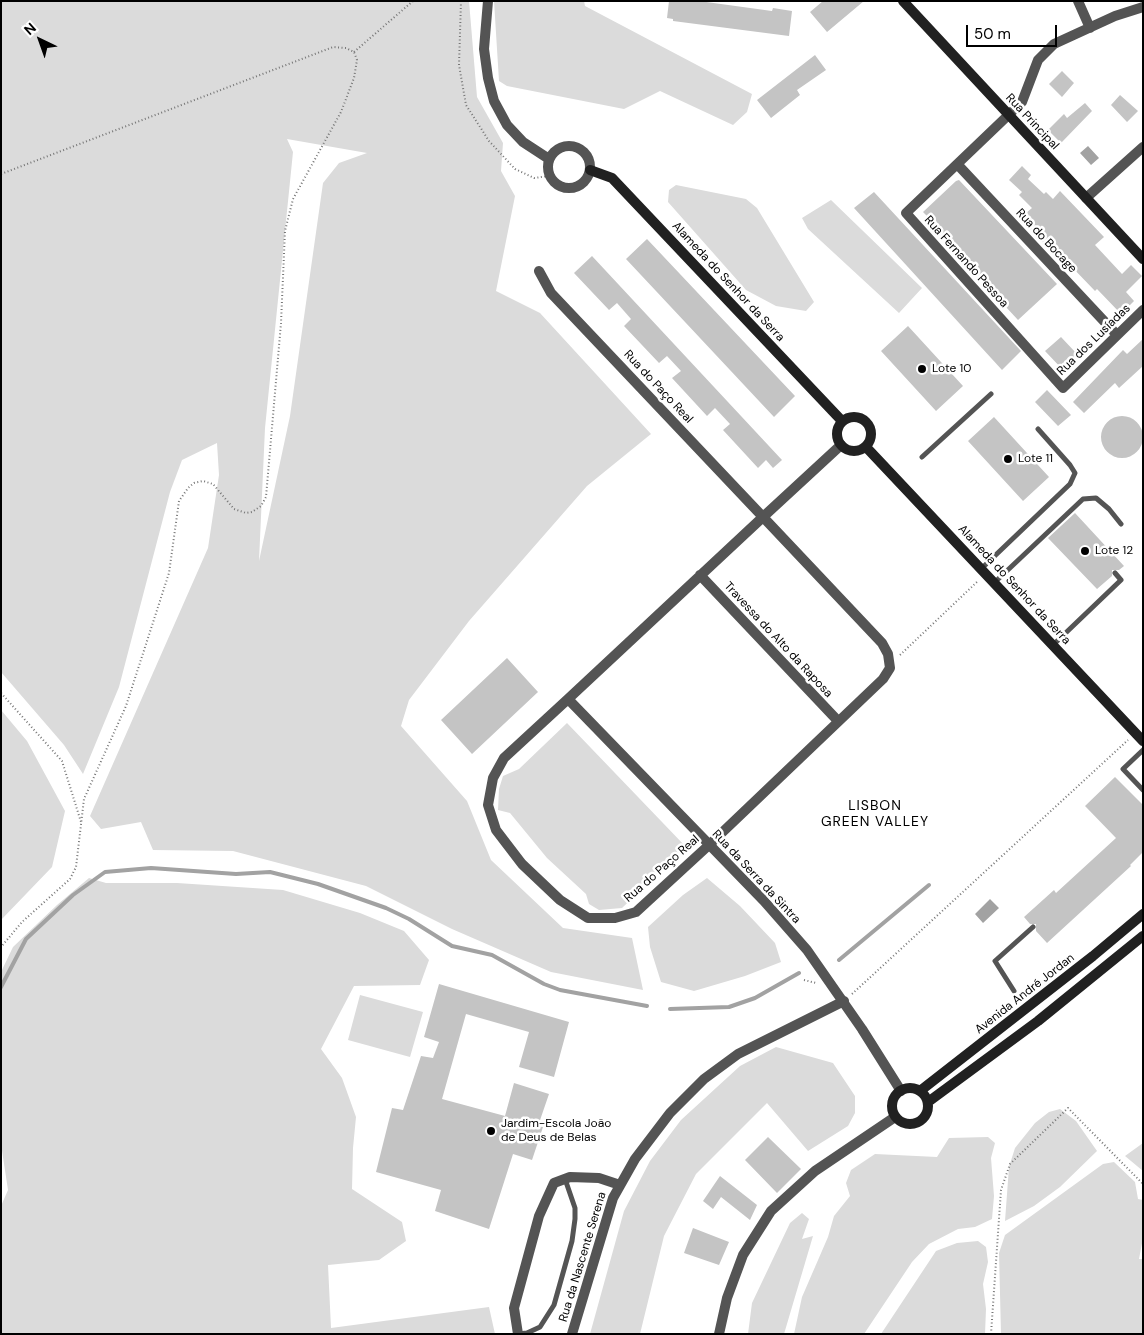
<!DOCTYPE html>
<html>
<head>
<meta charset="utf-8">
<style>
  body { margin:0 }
  #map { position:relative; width:1144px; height:1335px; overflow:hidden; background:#fff; font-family:"DM Sans",sans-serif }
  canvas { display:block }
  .frame { position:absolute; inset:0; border:2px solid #000; pointer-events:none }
  .north { position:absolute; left:15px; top:15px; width:50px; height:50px; -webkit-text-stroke:4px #fff; paint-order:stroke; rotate:318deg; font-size:14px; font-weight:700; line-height:20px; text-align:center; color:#000 }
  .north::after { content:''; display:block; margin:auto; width:18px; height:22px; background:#000; clip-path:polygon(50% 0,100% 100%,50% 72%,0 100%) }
  .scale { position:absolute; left:966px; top:25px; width:91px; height:22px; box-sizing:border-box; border:2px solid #000; border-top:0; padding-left:6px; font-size:15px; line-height:18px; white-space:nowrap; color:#000; -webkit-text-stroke:4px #fff; paint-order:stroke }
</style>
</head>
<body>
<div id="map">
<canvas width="1144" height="1335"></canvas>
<div class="frame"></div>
<div class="north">N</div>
<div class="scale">50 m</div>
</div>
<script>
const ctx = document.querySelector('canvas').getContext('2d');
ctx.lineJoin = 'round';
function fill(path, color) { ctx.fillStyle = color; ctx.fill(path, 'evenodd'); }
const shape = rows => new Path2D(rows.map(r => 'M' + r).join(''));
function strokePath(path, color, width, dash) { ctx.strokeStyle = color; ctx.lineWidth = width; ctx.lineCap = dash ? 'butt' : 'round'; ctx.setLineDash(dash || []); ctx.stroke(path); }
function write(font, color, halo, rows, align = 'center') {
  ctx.font = font + ' "DM Sans",sans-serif'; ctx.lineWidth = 5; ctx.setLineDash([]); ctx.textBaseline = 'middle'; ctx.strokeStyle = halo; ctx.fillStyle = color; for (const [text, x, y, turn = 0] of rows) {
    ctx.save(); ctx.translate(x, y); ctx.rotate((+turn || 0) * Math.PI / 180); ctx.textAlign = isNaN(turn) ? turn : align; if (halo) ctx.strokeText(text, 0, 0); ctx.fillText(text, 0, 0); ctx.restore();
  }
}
fill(shape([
  [1,1,469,1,477,97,503,143,501,171,515,196,496,291,540,313,651,434,587,486,469,621,409,700,401,726,467,801,491,860,563,928,632,938,643,990,551,972,452,929,366,886,233,851,153,850,141,822,101,829,90,816,208,548,219,475,217,443,182,460,170,492,119,687,83,774,64,745,1,672],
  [287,139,367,153,339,163,323,183,290,416,259,561,265,428,293,152],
  [494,1,584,1,585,6,752,94,747,112,733,125,660,91,624,109,507,86,499,81],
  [676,185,746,199,757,208,814,302,806,311,776,306,746,290,668,202,669,190],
  [831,200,922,288,899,313,808,229,802,218],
  [1,710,27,741,65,811,52,867,1,920],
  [567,723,686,847,622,908,599,910,589,904,586,894,547,858,510,813,498,810,499,789,503,776,519,769],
  [89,878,106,883,177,883,283,890,360,913,404,931,429,960,420,985,354,986,321,1049,342,1078,356,1117,353,1148,352,1189,402,1222,406,1241,379,1260,328,1265,331,1328,489,1307,495,1334,1,1334,1,1206,8,1190,1,1144,1,972,13,947,57,905],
  [707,878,740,906,775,943,781,962,745,976,694,991,661,982,650,947,648,927,683,895],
  [360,995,423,1012,410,1057,348,1040],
  [776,1047,833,1063,855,1096,855,1113,848,1126,808,1151,767,1103,696,1174,664,1236,640,1334,590,1334,624,1211,650,1161,681,1120,740,1066],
  [1060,1109,1076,1121,1097,1151,1060,1187,1034,1206,1005,1221,1009,1167,1015,1148,1035,1123,1049,1112],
  [988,1137,995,1143,991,1158,994,1196,992,1219,975,1227,958,1229,929,1244,912,1262,864,1334,794,1334,802,1297,828,1237,834,1216,850,1196,846,1183,851,1170,875,1154,937,1157,949,1138],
  [1143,1143,1143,1171,1125,1156],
  [1114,1162,1135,1182,1138,1199,1143,1200,1143,1238,1139,1259,1143,1259,1143,1334,1001,1334,999,1253,1005,1235,1103,1164],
  [802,1213,809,1219,802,1239,813,1236,784,1334,748,1334,752,1303,790,1223],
  [978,1241,986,1247,988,1262,983,1284,986,1309,985,1334,881,1334,936,1251,957,1243]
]), '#dbdbdb');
fill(shape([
  [1088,146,1099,158,1091,165,1080,153],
  [990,899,999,908,983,923,975,914]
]), '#a2a2a2');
strokePath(shape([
  [839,960,929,885],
  [1,987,26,939,73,895,105,872,151,868,236,874,270,872,318,884,386,908,409,919,452,946,492,955,544,984,560,990,647,1006],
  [670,1009,729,1007,755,998,799,973]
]), '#a2a2a2', 4);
fill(shape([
  [669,1,699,1,772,11,773,8,792,11,789,36,673,21,673,19,667,18],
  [823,1,864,1,827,32,810,12],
  [815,55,826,70,797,90,800,95,771,118,757,100],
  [1062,71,1074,83,1062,97,1049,84],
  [1120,95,1138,111,1127,122,1111,105],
  [1085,103,1092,111,1061,143,1048,130,1064,114,1067,118],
  [1022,166,1031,175,1028,179,1044,194,1046,192,1053,199,1060,191,1104,237,1095,245,1122,274,1131,265,1142,276,1126,292,1134,301,1121,314,1097,289,1095,291,1070,265,1067,268,1020,218,1032,208,1019,195,1022,192,1009,180],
  [959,180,1057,284,1018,320,931,226,934,223,923,212,956,181],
  [874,192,1021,351,1002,370,854,208],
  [647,239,795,396,774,417,626,259],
  [592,256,782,460,773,468,766,460,758,468,723,430,730,424,715,408,707,416,672,378,681,371,667,356,659,363,624,326,631,319,617,303,609,310,574,273],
  [908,326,963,386,936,411,881,351],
  [1061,337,1077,354,1063,370,1045,351],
  [1143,339,1143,366,1119,388,1115,383,1084,413,1073,402,1123,350,1127,354],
  [1047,390,1071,415,1058,426,1035,402],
  '1101 437a21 21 0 1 1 42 0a21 21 0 1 1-42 0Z',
  [994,417,1049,477,1023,501,968,441],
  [1075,513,1124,566,1119,570,1112,570,1112,576,1097,589,1048,538],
  [507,658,538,692,472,754,441,720],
  [1115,777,1143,805,1143,852,1130,865,1131,866,1047,943,1036,931,1036,924,1030,924,1024,917,1054,890,1056,893,1116,838,1085,806],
  [439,984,569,1022,554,1077,519,1067,529,1032,466,1014,442,1099,505,1116,514,1083,549,1094,538,1126,543,1127,532,1160,513,1154,489,1229,435,1211,441,1190,376,1172,392,1108,403,1110,421,1056,433,1058,439,1042,424,1037],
  [768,1137,801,1169,777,1193,745,1160],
  [720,1176,757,1205,750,1220,721,1197,713,1209,703,1201],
  [693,1228,729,1242,719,1265,684,1253]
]), '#c4c4c4');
strokePath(shape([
  [461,1,459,65,466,105,489,141,515,169,534,178,549,176],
  [354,52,413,1],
  [1,174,333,47,346,48,354,52,357,60,354,78,341,112,293,199,285,231,281,323,266,497,261,506,252,512,246,513,234,509,213,484,203,481,194,483,188,488,179,501,169,573,126,706,84,799,76,867,70,879,22,922,1,947],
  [900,655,978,581],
  [1,693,62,761,81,822],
  [804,980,816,983],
  [852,994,1128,740],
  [991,1334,1001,1190,1010,1164,1068,1108,1143,1184]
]), '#767676', 2, [1, 2.5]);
strokePath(shape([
  [922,457,991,394],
  [981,569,1070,484,1075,473,1070,465,1038,429],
  [994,583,1083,499,1096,498,1109,509,1121,524],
  [1053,645,1121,580,1115,573],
  [1143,750,1123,769,1143,790],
  [1014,991,995,961,1033,927],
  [518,1334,527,1333,540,1327,554,1305,572,1241,575,1219,575,1208,565,1179]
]), '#545454', 5);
strokePath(shape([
  [488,1,484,49,488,78,494,101,507,125,523,142,549,159],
  [1078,1,1090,28],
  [1143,7,1115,16,1054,44,1038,60,1022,102,906,213,1063,388,1143,310],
  '548 167a21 21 0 1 1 42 0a21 21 0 1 1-42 0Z',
  [958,165,1117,335],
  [1086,198,1143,147],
  [539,271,551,293,763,517,882,643,888,654,890,668,883,679,709,845,636,912,615,918,588,918,560,900,522,864,496,830,488,805,493,778,504,758,568,699,763,517,841,445],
  [700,575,838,721],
  [568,699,764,901,807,950,862,1029,901,1091],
  [518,1334,514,1308,539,1216,554,1183,570,1177,599,1178,620,1185],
  [572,1334,613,1198,635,1159,670,1113,704,1079,738,1054,844,1001],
  [719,1334,727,1298,743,1255,771,1211,815,1171,895,1117]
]), '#545454', 10);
strokePath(shape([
  [903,1,1143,259],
  [590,170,612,178,842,421],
  '837 434a17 17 0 1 1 34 0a17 17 0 1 1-34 0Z',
  [866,447,1143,741],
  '892 1106a18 18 0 1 1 36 0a18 18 0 1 1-36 0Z',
  [920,1091,1093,956,1143,914],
  [928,1102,1038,1021,1143,936]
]), '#212121', 10);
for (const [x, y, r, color] of [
  [922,369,5,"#000"],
  [1008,459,5,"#000"],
  [1085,551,5,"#000"],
  [491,1131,5,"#000"]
]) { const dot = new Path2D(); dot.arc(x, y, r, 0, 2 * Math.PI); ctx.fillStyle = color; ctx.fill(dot); strokePath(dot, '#fff', 2); }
write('12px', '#000', '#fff', [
  ["Rua Principal",1032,122,47],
  ["Rua do Bocage",1046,241,47],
  ["Rua Fernando Pessoa",966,262,48],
  ["Alameda do Senhor da Serra",728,282,47],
  ["Rua dos Lusíadas",1094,340,-44],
  ["Rua do Paço Real",658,387,47],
  ["Alameda do Senhor da Serra",1014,585,47],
  ["Travessa do Alto da Raposa",778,640,47],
  ["Rua do Paço Real",662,869,-41],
  ["Rua da Serra da Sintra",756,877,47],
  ["Avenida André Jordan",1025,994,-38],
  ["Rua da Nascente Serena",583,1257,-73]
]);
write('12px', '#000', '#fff', [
  ["Lote 10",932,369],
  ["Lote 11",1018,459],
  ["Lote 12",1095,551],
  ["Jardim-Escola João",501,1124],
  ["de Deus de Belas",501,1138]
], 'left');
ctx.letterSpacing = '1px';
write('14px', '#000', '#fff', [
  ["LISBON",875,806],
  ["GREEN VALLEY",875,822]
]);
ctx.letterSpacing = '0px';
</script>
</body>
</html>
